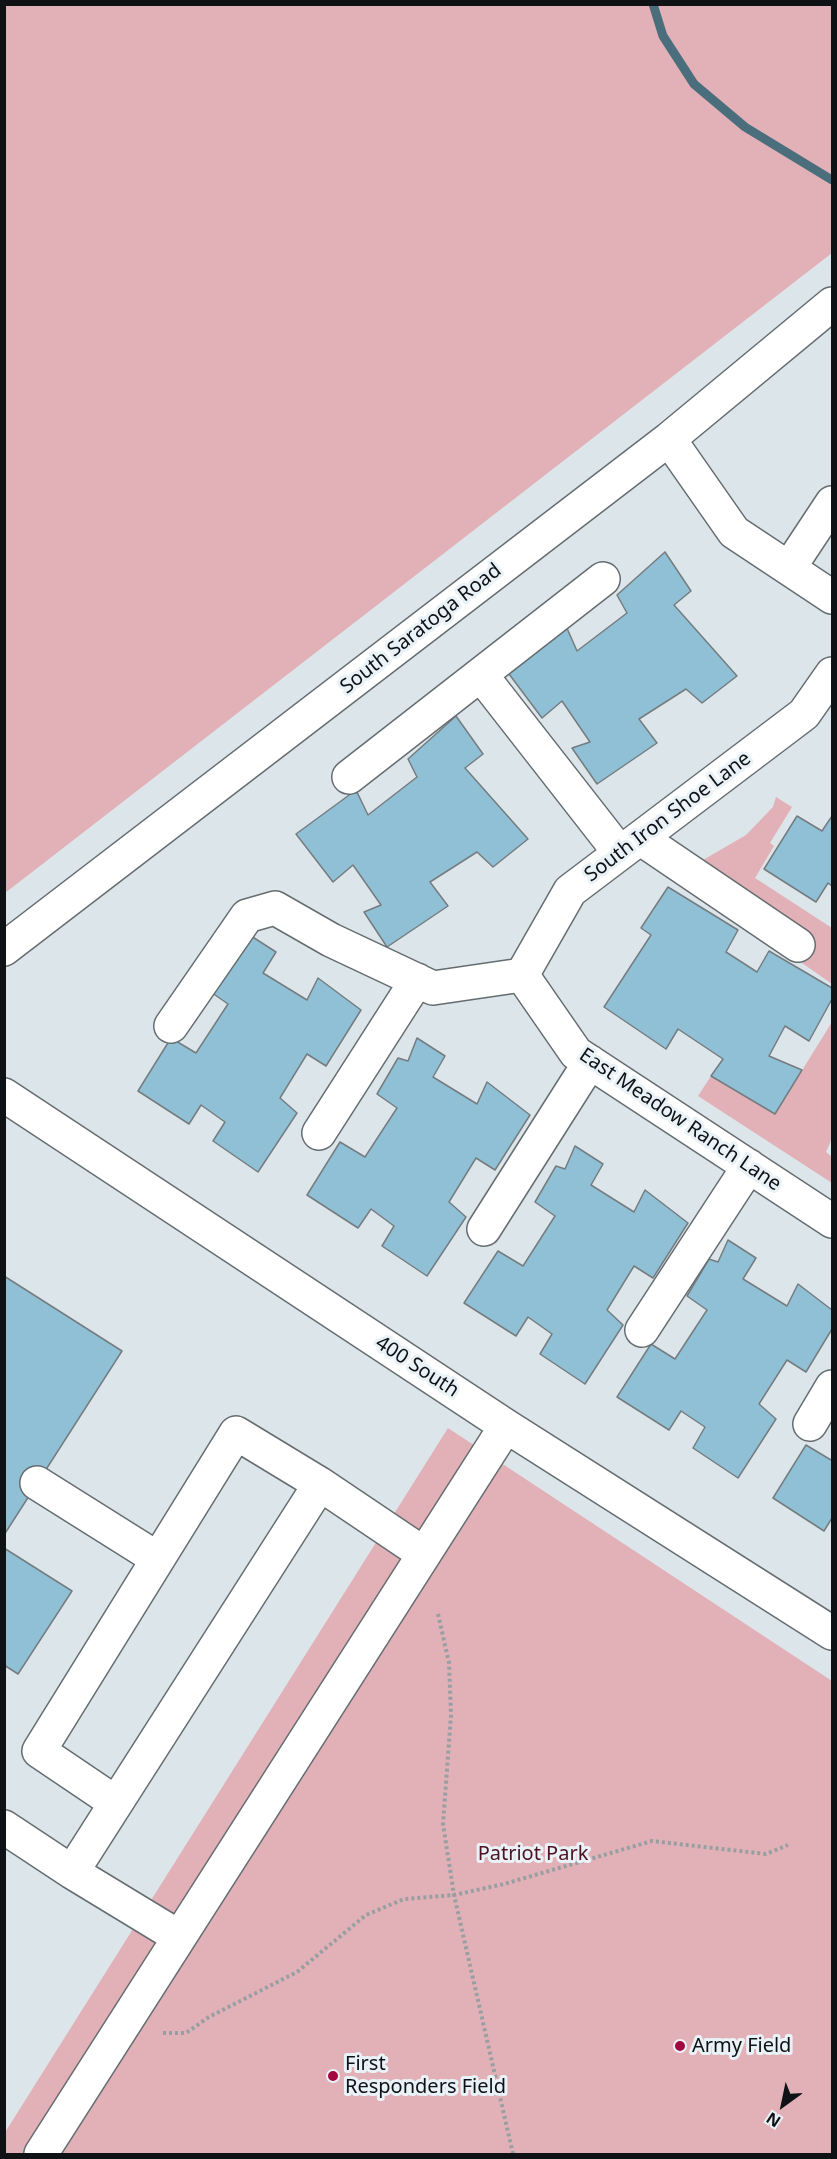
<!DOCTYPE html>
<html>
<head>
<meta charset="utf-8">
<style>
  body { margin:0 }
  #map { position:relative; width:837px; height:2159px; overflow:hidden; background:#dce5e9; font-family:"Noto Sans",sans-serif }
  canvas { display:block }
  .frame { position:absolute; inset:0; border:6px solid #0f1214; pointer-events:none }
  .north { position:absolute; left:753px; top:2075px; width:60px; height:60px; -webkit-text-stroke:4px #e9f2f6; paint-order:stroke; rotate:213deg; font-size:16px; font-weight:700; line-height:24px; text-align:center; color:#0f1214 }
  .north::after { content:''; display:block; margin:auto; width:21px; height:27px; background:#0f1214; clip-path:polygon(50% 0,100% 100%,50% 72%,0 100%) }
</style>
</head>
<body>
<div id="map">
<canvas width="837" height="2159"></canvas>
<div class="frame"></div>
<div class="north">N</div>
</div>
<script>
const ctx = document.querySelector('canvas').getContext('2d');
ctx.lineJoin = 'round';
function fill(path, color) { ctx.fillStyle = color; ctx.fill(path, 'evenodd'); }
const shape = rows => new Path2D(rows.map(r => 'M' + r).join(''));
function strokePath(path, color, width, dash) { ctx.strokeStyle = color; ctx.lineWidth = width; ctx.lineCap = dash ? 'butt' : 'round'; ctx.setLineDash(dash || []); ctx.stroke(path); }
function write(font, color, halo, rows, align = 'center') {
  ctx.font = font + ' "Noto Sans",sans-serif'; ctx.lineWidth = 6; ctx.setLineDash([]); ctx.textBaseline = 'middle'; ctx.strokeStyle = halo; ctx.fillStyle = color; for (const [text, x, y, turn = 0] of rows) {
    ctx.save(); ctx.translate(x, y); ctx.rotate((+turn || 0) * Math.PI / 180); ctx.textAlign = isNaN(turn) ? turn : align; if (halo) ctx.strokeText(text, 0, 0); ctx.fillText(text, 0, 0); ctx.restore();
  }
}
fill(shape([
  [5,4,832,5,832,253,5,893],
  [776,797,792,807,770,843,774,846,755,878,832,928,832,984,802,963,814,945,691,867,746,835,773,807],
  [832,1022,832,1138,826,1152,832,1157,832,1183,698,1096,711,1076,775,1114],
  [448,1428,832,1681,832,2154,5,2154,4,2134]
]), '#e1b1b7');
strokePath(shape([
  [653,4,663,36,694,84,745,127,832,180]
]), '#4b6e7c', 9);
const building = shape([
  [665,552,691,591,674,605,737,676,702,703,686,689,639,719,657,743,597,784,572,748,590,742,562,701,542,718,506,670,566,626,577,651,627,613,617,595,665,552],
  [456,716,483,754,465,768,528,839,493,867,477,852,430,882,448,906,387,947,364,912,381,905,353,865,333,882,296,834,356,790,368,815,417,777,408,759,456,716],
  [797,816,822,831,832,816,832,886,828,883,816,902,764,869,797,816],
  [668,887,738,930,726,952,757,972,769,951,832,988,832,999,809,1041,785,1026,769,1056,802,1070,775,1114,711,1076,723,1059,678,1029,666,1049,604,1007,651,935,641,928,668,887],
  [248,934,276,952,263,973,307,1000,318,978,361,1010,326,1066,307,1054,280,1098,297,1113,258,1172,213,1141,225,1122,201,1105,189,1124,138,1091,171,1038,196,1053,228,1004,208,990,248,934],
  [417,1038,445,1056,433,1077,477,1104,487,1082,530,1115,495,1170,476,1158,449,1202,466,1217,427,1276,382,1246,394,1226,371,1209,358,1228,307,1195,340,1142,365,1157,397,1108,377,1094,398,1058,408,1061,417,1038],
  [575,1146,603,1164,591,1185,634,1212,645,1190,688,1223,653,1278,634,1266,607,1310,623,1325,585,1384,540,1354,552,1334,528,1317,516,1336,464,1303,498,1251,523,1266,555,1216,535,1202,556,1166,565,1169,575,1146],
  [728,1240,756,1258,743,1279,787,1306,798,1284,832,1310,832,1329,806,1372,787,1360,759,1404,776,1419,738,1478,693,1448,705,1427,681,1411,669,1430,617,1397,651,1344,675,1359,707,1310,687,1296,709,1259,718,1262,728,1240],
  [4,1276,122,1351,4,1535,4,1276],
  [806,1445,831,1460,832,1458,832,1518,824,1531,773,1498,806,1445],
  [4,1548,72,1591,18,1674,4,1665,4,1548]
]);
fill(building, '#90c0d5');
strokePath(building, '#747c80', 1.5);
const minor = shape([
  [669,439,734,532,832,597],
  [789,568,832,503],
  [481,675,620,853],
  [349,777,603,579],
  [640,838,798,945],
  [4,949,669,439,832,304],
  [522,975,570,891,804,714,832,674],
  [522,975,576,1053,832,1221],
  [171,1026,247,916,275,908,331,940,433,988,522,975],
  [4,1095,506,1426,832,1633],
  [319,1133,417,980],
  [484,1229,590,1062],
  [642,1330,749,1166],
  [810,1424,832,1387],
  [37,1483,158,1559],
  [116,1803,39,1751,236,1433,320,1484],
  [4,1827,72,1872],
  [179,1937,72,1872,320,1484,424,1554],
  [41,2154,506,1426]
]);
strokePath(minor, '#656d71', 36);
strokePath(shape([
  [438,1614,449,1663,451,1715,443,1824,454,1895,513,2154],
  [163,2033,186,2033,209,2017,297,1972,366,1915,404,1899,454,1895,504,1884,652,1841,766,1854,788,1845]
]), '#989fa2', 4, [3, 3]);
strokePath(minor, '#fff', 33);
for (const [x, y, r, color] of [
  [680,2046,6,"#a30740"],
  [333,2076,6,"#a30740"]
]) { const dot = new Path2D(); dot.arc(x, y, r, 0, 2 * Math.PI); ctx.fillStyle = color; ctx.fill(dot); strokePath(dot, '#e9f2f6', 2); }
write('20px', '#0f1214', '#e9f2f6', [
  ["South Saratoga Road",421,629,-38],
  ["South Iron Shoe Lane",668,817,-37],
  ["East Meadow Ranch Lane",680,1120,34],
  ["400 South",417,1367,33]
]);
write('20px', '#4e1221', '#e9f2f6', [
  ["Patriot Park",533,1854]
]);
write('20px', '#0f1214', '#e9f2f6', [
  ["Army Field",692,2046],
  ["First",345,2064],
  ["Responders Field",345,2087]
], 'left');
</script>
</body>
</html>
